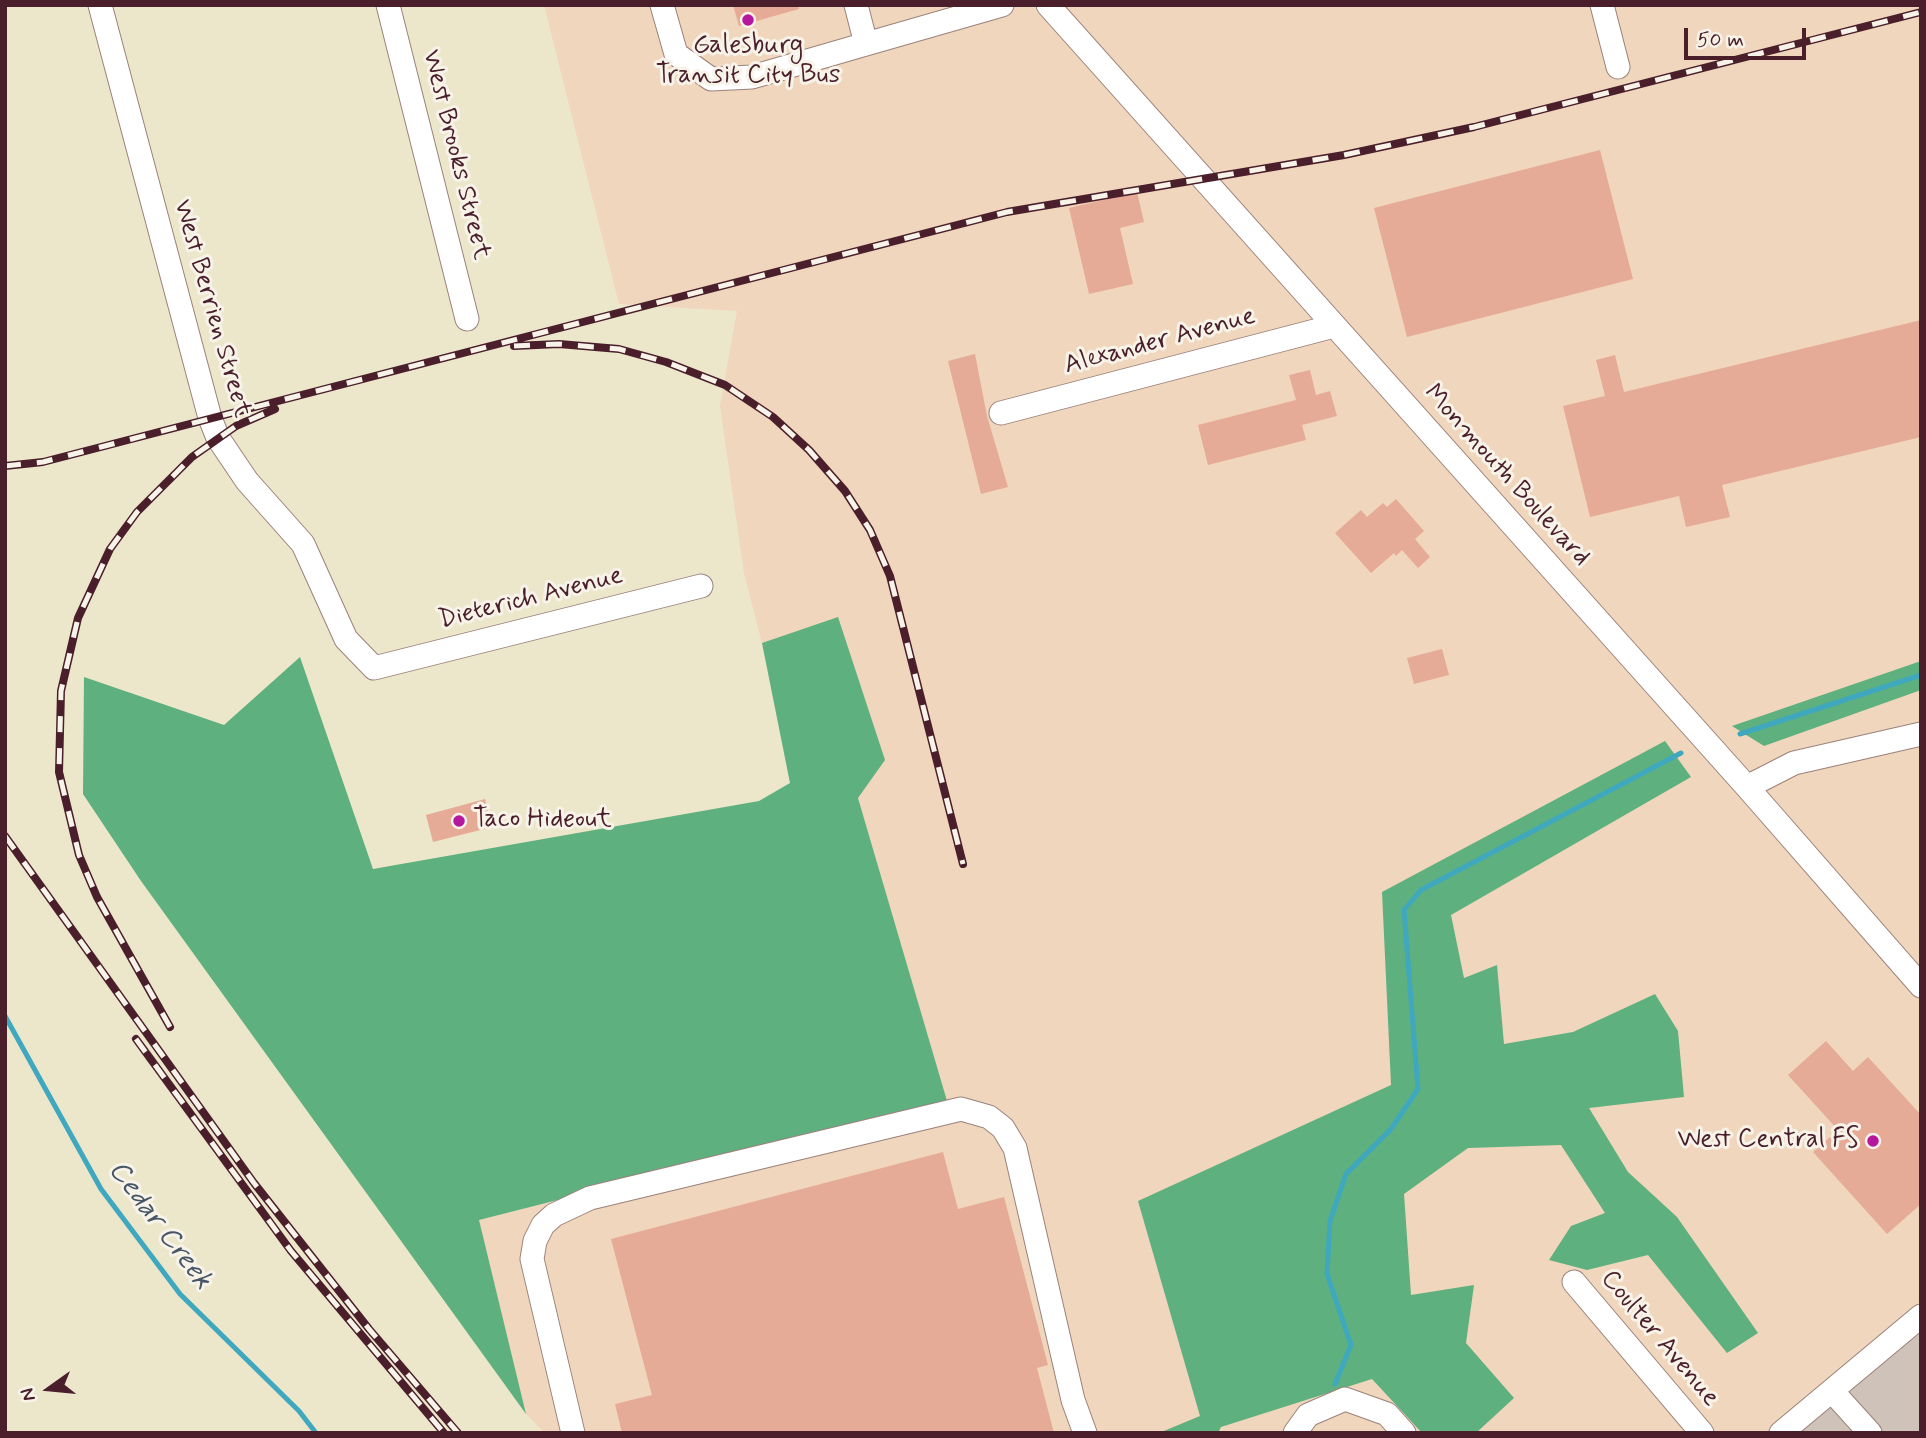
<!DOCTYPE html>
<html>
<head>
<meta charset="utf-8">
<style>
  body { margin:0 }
  #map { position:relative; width:1926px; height:1438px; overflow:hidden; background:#ece6cb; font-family:Mynerve,sans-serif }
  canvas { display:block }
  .frame { position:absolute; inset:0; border:7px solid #4a1f2b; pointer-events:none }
  .north { position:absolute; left:14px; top:1354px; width:70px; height:70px; -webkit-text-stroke:5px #f7f3e8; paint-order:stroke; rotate:255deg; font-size:19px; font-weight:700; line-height:28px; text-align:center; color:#4a1f2b }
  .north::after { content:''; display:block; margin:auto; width:24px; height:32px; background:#4a1f2b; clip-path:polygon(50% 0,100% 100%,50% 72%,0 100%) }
  .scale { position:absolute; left:1684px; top:28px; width:122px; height:32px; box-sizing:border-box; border:4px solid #4a1f2b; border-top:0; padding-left:9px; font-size:21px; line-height:24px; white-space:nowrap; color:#4a1f2b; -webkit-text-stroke:5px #f7f3e8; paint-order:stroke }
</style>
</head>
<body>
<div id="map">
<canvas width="1926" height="1438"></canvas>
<div class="frame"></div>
<div class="north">N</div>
<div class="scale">50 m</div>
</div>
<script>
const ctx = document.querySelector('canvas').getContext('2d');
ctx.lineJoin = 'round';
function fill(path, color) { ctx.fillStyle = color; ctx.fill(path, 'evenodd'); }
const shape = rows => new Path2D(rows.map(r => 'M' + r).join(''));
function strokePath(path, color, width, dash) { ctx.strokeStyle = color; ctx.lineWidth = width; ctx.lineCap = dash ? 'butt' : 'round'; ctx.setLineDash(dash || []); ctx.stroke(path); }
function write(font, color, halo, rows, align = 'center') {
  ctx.font = font + ' Mynerve,sans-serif'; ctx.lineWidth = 6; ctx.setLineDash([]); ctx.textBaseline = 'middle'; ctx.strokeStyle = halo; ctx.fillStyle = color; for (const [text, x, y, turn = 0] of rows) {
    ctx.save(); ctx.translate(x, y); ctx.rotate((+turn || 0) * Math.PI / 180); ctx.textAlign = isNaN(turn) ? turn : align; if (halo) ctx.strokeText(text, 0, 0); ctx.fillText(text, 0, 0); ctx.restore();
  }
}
fill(shape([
  [544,5,1921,5,1921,1330,1781,1433,545,1433,526,1414,478,1220,946,1101,858,798,762,643,744,573,720,406,737,311,619,304]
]), '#f0d6bc');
fill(shape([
  [1921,1331,1921,1433,1781,1433]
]), '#cec2b9');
fill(shape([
  [838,617,885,760,858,798,947,1101,479,1220,526,1414,141,881,83,794,84,677,224,725,300,657,373,869,759,801,790,783,762,643],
  [1921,661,1921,690,1764,746,1732,726],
  [1665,741,1691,777,1451,915,1464,978,1497,965,1504,1044,1573,1032,1655,994,1678,1031,1684,1097,1589,1108,1628,1172,1677,1217,1758,1333,1727,1353,1648,1255,1587,1270,1549,1260,1571,1226,1605,1213,1561,1145,1468,1148,1404,1194,1411,1295,1474,1285,1466,1343,1514,1398,1476,1433,1422,1433,1372,1379,1221,1427,1218,1433,1159,1433,1200,1416,1138,1201,1391,1085,1382,892]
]), '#5eb07e');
strokePath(shape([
  [1740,734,1921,675],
  [5,1016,101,1189,180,1294,299,1411,316,1433],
  [1335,1384,1351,1345,1327,1274,1330,1221,1346,1174,1391,1129,1418,1089,1404,910,1421,890,1681,753]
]), '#3fa8bf', 5);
fill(shape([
  [733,5,798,5,799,9,739,26],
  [1600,150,1633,279,1407,337,1374,208],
  [1137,192,1144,222,1120,228,1133,284,1089,294,1069,208],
  [1921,320,1921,437,1722,485,1730,517,1686,527,1679,496,1590,517,1563,406,1605,396,1596,360,1615,355,1624,392],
  [975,354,987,416,1008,487,981,494,948,361],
  [1310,370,1316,395,1330,391,1337,416,1302,425,1306,440,1208,465,1198,425,1296,400,1289,375],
  [1396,499,1424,531,1415,539,1430,557,1418,568,1402,550,1396,556,1394,553,1371,573,1335,533,1361,510,1367,517,1383,503,1387,507],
  [1442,649,1449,675,1414,684,1407,658],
  [485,799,492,827,433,842,426,815],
  [1826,1041,1853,1071,1868,1057,1921,1115,1921,1204,1887,1234,1813,1152,1838,1130,1788,1075],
  [943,1152,958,1209,1004,1197,1048,1365,1037,1368,1054,1433,622,1433,615,1404,652,1395,611,1239]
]), '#e6ab96');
const minor = shape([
  [100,5,210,418,218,438,247,481,303,544,346,639,374,668,701,586],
  [388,5,467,319],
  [662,5,676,54,711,79,752,77,866,44],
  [856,5,866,44,1002,5],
  [1048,5,1747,787,1921,986],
  [1602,5,1618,67],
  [1001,413,1334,326],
  [1747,787,1794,763,1921,734],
  [1574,1282,1702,1433],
  [1832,1391,1870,1433],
  [573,1433,532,1259,535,1241,543,1225,554,1215,590,1198,961,1109,989,1117,1003,1128,1015,1148,1073,1400,1085,1433],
  [1295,1433,1308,1415,1345,1399,1387,1414,1404,1433],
  [1781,1433,1921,1316]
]);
strokePath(minor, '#9b827b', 25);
strokePath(minor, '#fff', 23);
const rail = shape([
  [514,346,559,344,619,349,666,362,725,385,773,417,809,450,845,491,870,530,890,576,963,864],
  [5,466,43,462,1007,212,1344,155,1474,127,1921,12],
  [5,836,254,1183,369,1329,458,1433],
  [170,1027,97,897,79,855,59,772,61,691,78,618,110,549,137,512,192,457,236,426,275,409],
  [136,1039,291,1251,444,1433]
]);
strokePath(rail, '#4a1f2b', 8);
strokePath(rail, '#f7f3e8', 5, [16]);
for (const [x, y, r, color] of [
  [748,20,7,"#b5179e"],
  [459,821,7,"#b5179e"],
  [1873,1141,7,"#b5179e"]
]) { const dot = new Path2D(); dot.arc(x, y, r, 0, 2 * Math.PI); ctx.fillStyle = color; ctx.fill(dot); strokePath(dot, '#f7f3e8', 2.5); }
write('26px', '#4a1f2b', '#f7f3e8', [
  ["Galesburg",748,47],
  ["Transit City Bus",748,77],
  ["Taco Hideout",473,821,"left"],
  ["West Central FS",1859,1141,"right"]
]);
write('26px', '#4a1f2b', '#f7f3e8', [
  ["West Brooks Street",455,155,76],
  ["West Berrien Street",211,309,74],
  ["Alexander Avenue",1160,342,-15],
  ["Monmouth Boulevard",1506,476,48],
  ["Dieterich Avenue",531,599,-14],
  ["Coulter Avenue",1659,1339,50]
]);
write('italic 28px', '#465666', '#f7f3e8', [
  ["Cedar Creek",159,1226,53]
]);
</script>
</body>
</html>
